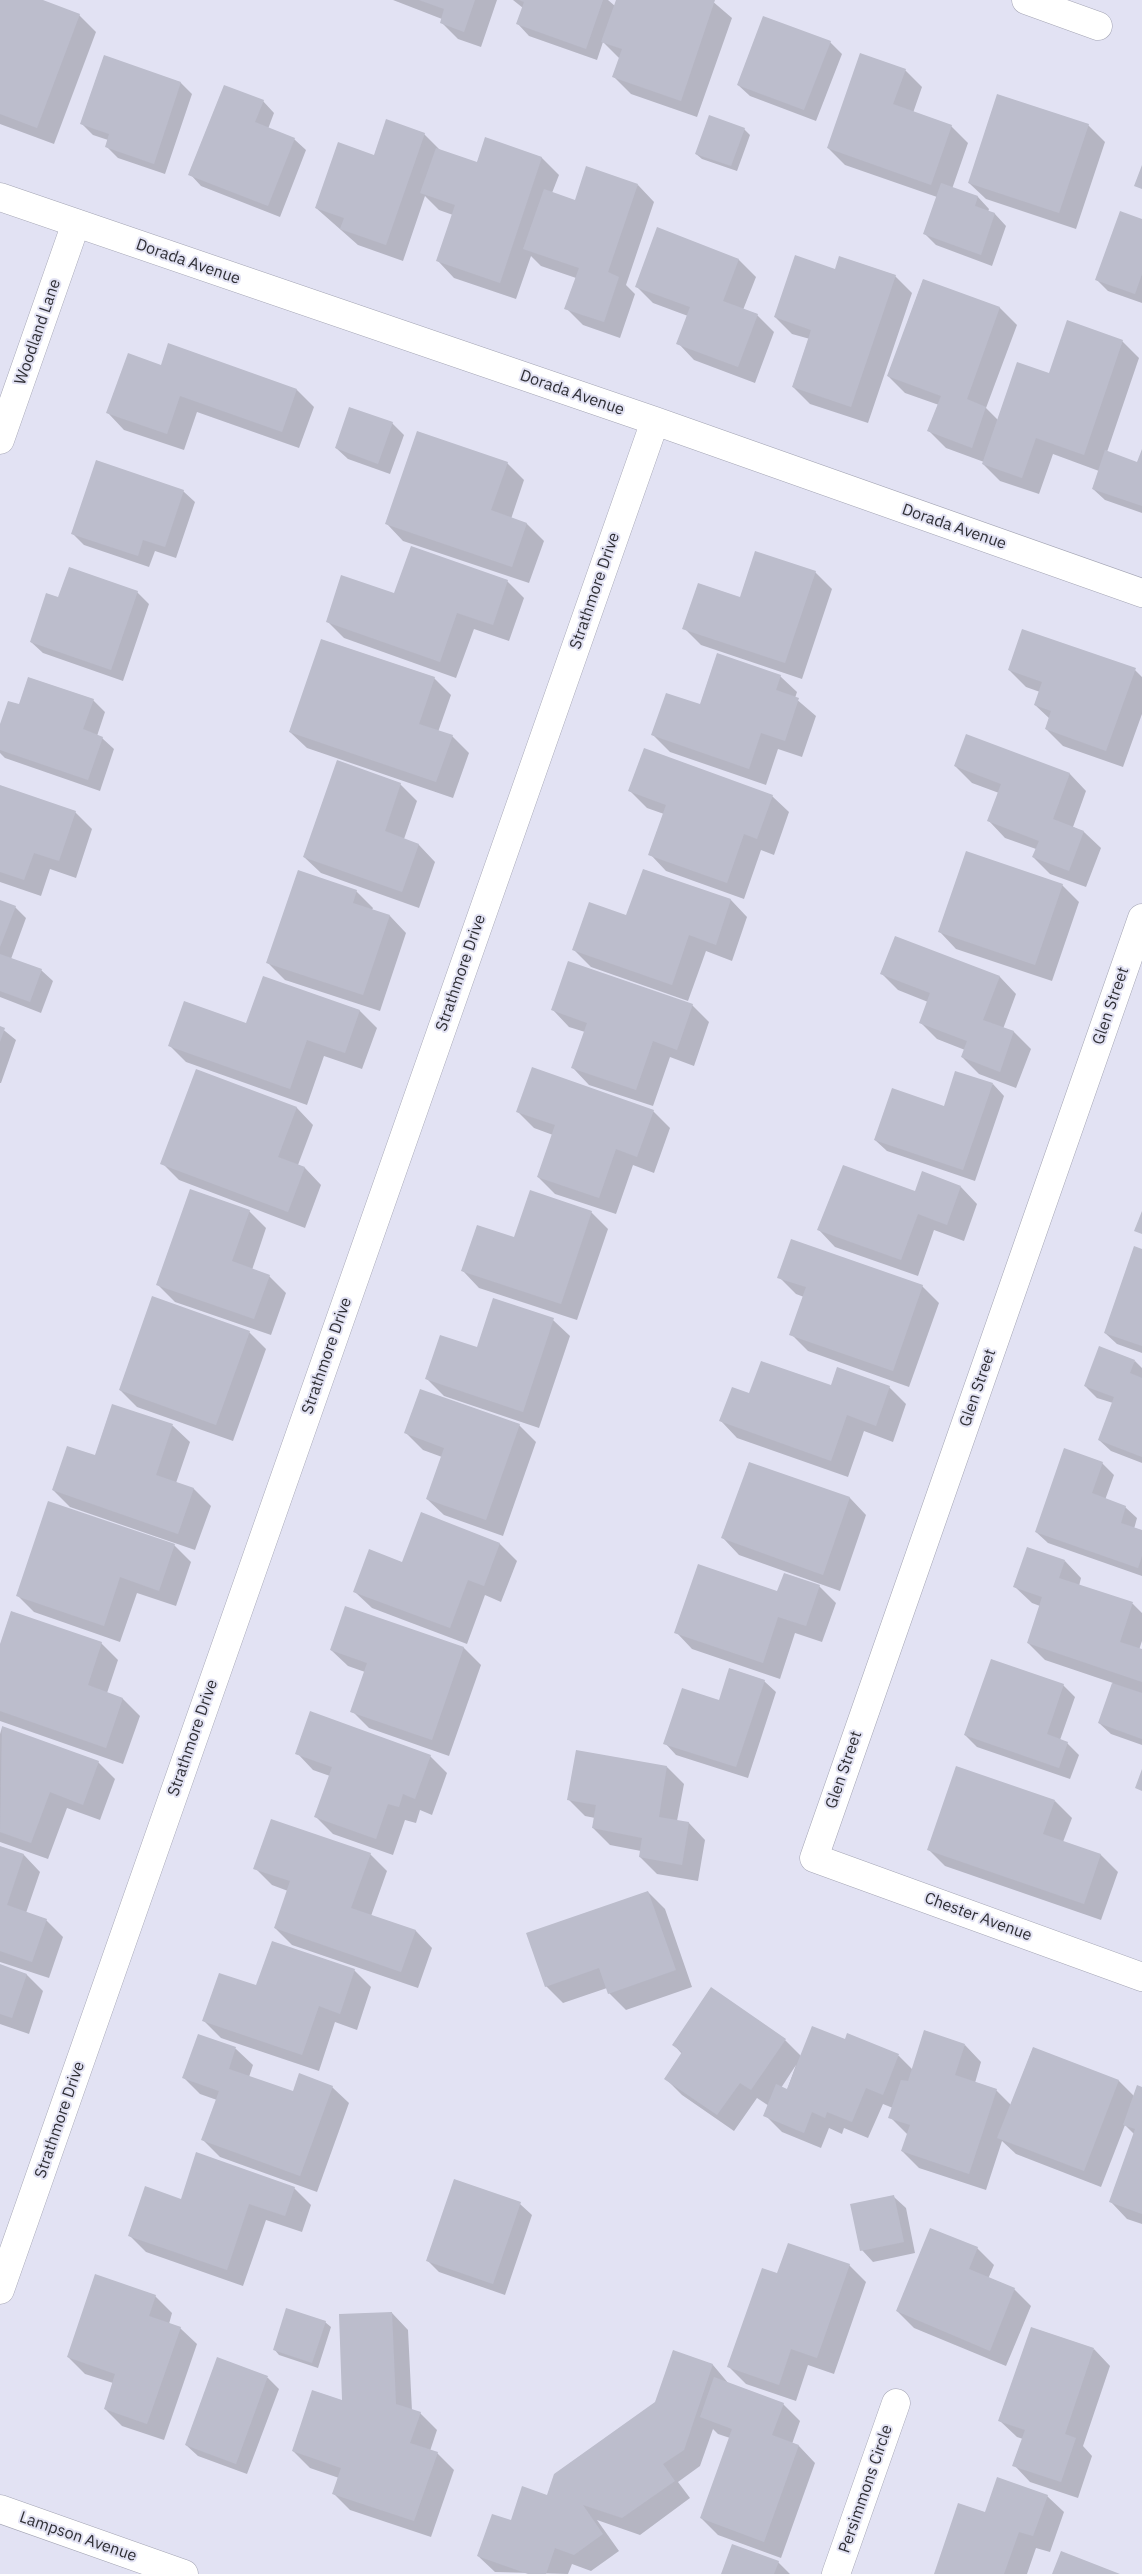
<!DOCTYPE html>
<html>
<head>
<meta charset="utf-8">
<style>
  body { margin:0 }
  canvas { display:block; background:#e2e2f3 }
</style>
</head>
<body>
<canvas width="1142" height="2574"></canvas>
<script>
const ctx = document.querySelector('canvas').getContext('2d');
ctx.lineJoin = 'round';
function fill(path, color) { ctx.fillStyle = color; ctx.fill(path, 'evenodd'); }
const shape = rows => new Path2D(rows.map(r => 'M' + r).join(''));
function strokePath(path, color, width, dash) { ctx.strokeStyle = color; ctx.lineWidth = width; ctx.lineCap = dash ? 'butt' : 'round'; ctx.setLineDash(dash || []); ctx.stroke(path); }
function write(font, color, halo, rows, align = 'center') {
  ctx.font = font + ' "IBM Plex Sans",sans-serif'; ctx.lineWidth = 4; ctx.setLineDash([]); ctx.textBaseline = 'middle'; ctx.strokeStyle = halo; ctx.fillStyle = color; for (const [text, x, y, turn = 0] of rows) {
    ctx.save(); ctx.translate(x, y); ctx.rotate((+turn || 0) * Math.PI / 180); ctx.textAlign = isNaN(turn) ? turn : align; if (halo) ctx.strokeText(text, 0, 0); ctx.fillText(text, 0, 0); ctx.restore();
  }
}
fill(shape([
  [0,0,40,0,79,15,96,32,54,144,0,124],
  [393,0,497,0,481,47,458,39,441,22,442,19],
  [513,0,608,0,615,6,617,0,711,0,732,18,697,117,631,94,614,77,620,59,603,42,597,60,529,36,518,24,523,8],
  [830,42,842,54,816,121,750,96,738,85],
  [104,57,181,83,192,94,165,174,118,158,106,146,108,140,93,135,81,123],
  [905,70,922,87,913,113,951,126,968,143,952,189,978,197,989,209,988,212,995,214,1006,226,992,266,936,245,925,234,937,197,845,165,828,148],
  [263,101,274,113,268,129,294,139,306,150,280,217,201,186,190,174],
  [1088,125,1105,142,1076,229,986,199,969,183],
  [744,129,750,135,737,171,702,159,696,154],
  [424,134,441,151,477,163,486,139,542,158,559,175,552,193,576,201,638,185,654,202,626,285,635,294,620,338,583,325,566,308,576,278,541,266,531,256,516,299,454,278,438,261,453,215,439,210,425,196,403,261,358,245,316,208,374,156],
  [1142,221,1142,303,1108,291,1096,279],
  [658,229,739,260,756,277,743,310,757,315,774,332,755,383,694,360,678,343,688,316,653,303,636,286],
  [836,271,895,276,912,293,868,423,810,404,793,387,810,339,792,334,775,317],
  [923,280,1000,308,1017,325,986,408,998,420,1050,375,1122,341,1139,358,1107,452,1138,463,1142,452,1142,513,1105,500,1093,489,1099,471,1053,454,1039,494,1000,481,983,464,984,462,946,448,929,431,939,405,905,393,888,376],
  [161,367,297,390,314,407,299,448,197,412,184,450,124,430,108,413],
  [392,423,404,435,390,474,348,459,336,448],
  [507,463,524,480,511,519,527,524,544,541,529,583,403,541,387,524],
  [183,491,195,502,176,558,155,551,149,567,84,545,73,534],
  [815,572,832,589,802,679,701,645,684,628,741,598],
  [507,581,524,598,509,641,474,629,456,678,344,638,327,621,395,595],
  [137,592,149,604,123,681,43,653,31,642,59,599],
  [1009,670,1135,670,1142,677,1142,714,1123,767,1063,746,1046,729,1050,719,1035,705,1040,692,1026,687],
  [780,676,797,692,795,698,816,716,802,757,778,749,766,785,670,752,653,735,701,706],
  [434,678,451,695,438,732,452,736,469,753,453,798,307,748,290,732],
  [93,700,105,712,97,736,102,738,114,749,100,791,5,758,0,753,0,728,19,705],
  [967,736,1070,774,1086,791,1073,827,1084,832,1101,848,1086,887,1050,874,1033,857,1036,849,1005,838,989,821,999,793,972,783,955,766],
  [400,784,417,801,404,839,419,845,435,862,419,908,321,873,304,857],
  [0,787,75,812,92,829,76,878,50,869,41,896,0,882],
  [630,791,772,796,789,812,774,855,761,850,744,899,666,871,650,854,664,814,647,808],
  [1062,885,1079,902,1052,981,956,949,940,932],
  [356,891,373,908,372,910,390,916,406,933,380,1011,285,980,268,963],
  [731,900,747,917,732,961,706,951,688,1001,591,967,574,950,627,916],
  [0,901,15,907,26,918,11,959,41,970,53,981,41,1013,0,997],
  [882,974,1000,977,1016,994,1003,1029,1014,1032,1031,1049,1016,1088,979,1074,962,1057,965,1050,937,1039,920,1022,928,1002,898,990],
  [264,978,360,1011,377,1028,362,1069,324,1056,307,1105,186,1062,170,1046,247,1025],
  [692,1005,709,1022,694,1066,670,1057,653,1106,589,1085,573,1068,585,1032,569,1027,553,1010],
  [0,1027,16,1040,1,1083,0,1083],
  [197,1071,297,1108,313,1125,298,1165,305,1168,321,1185,305,1228,179,1180,162,1163],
  [993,1084,1004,1096,975,1181,887,1151,875,1140],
  [517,1111,653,1111,670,1128,654,1173,633,1165,616,1214,555,1194,538,1177,553,1135,534,1128],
  [961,1187,977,1204,964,1241,934,1230,918,1276,835,1247,819,1230,916,1193],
  [249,1211,266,1228,252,1270,269,1276,286,1293,271,1335,175,1302,158,1285],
  [591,1212,608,1229,577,1320,479,1288,463,1271,515,1239],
  [1142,1250,1142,1353,1117,1344,1105,1333],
  [779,1277,922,1286,939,1303,909,1387,808,1351,791,1334,804,1297,796,1294],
  [553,1320,570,1336,539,1428,444,1396,427,1379,478,1348],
  [249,1332,266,1349,233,1441,137,1407,120,1390],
  [1135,1361,1142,1368,1142,1463,1111,1451,1099,1440,1113,1403,1097,1398,1085,1386],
  [831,1387,889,1387,906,1404,893,1442,864,1431,848,1477,737,1438,721,1421,749,1395],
  [113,1405,173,1426,190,1442,176,1483,194,1489,211,1506,195,1550,70,1507,53,1490,95,1457],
  [519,1425,536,1442,503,1536,444,1515,427,1499,442,1457,423,1450,406,1433],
  [749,1463,850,1498,866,1515,840,1591,739,1555,723,1538],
  [1102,1463,1114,1475,1105,1500,1125,1507,1137,1518,1134,1529,1142,1532,1142,1576,1048,1543,1036,1532],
  [422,1514,500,1544,517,1561,501,1602,485,1595,467,1644,372,1608,355,1592,403,1564],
  [174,1545,191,1562,176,1606,137,1593,120,1642,34,1612,17,1595],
  [1065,1561,1081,1578,1079,1586,1133,1604,1142,1613,1142,1641,1139,1650,1142,1651,1142,1745,1111,1734,1099,1723,1113,1683,1045,1660,1028,1643,1040,1606,1032,1603,1015,1587],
  [819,1586,836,1603,822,1642,795,1633,780,1679,692,1649,676,1632,778,1593],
  [346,1607,464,1648,481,1665,449,1756,369,1728,352,1711,365,1672,348,1666,331,1650],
  [101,1643,118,1660,107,1693,123,1699,140,1716,123,1764,0,1721,0,1648],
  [764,1681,776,1692,748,1778,676,1755,665,1743],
  [1063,1685,1075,1697,1060,1740,1067,1743,1079,1755,1070,1779,977,1747,965,1735],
  [2,1727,98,1762,115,1779,100,1820,67,1808,48,1859,0,1842,0,1734],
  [297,1753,430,1756,447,1773,432,1815,420,1810,416,1823,405,1820,393,1855,333,1834,316,1817,330,1776,313,1770],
  [667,1767,684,1784,677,1821,689,1823,705,1840,698,1881,657,1874,640,1857,641,1851,610,1845,593,1828,595,1818,585,1816,568,1799],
  [1055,1801,1072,1818,1063,1842,1101,1855,1118,1872,1101,1920,945,1866,929,1850],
  [0,1847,24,1855,40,1872,26,1913,46,1920,63,1937,49,1978,0,1962],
  [370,1854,387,1871,371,1916,416,1931,432,1948,418,1988,292,1945,275,1928,288,1891,272,1885,255,1868],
  [648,1892,665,1909,692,1987,626,2010,609,1993,607,1988,563,2003,546,1986],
  [0,1966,27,1975,43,1991,29,2034,0,2024],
  [354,1970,371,1987,357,2030,335,2022,319,2071,221,2038,204,2021],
  [199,2035,236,2049,253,2065,249,2077,294,2093,332,2087,349,2103,317,2192,220,2157,203,2140,217,2100,200,2094,183,2077],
  [848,2035,899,2056,913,2070,965,2045,981,2062,975,2083,996,2090,1011,2105,1033,2048,1119,2081,1134,2096,1142,2088,1142,2224,1127,2219,1111,2202,1134,2134,1125,2125,1101,2187,1016,2154,1002,2141,986,2190,919,2168,902,2151,908,2135,890,2117,893,2108,883,2104,868,2138,844,2128,842,2134,829,2128,821,2148,782,2132,765,2115,769,2106,757,2098,734,2131,682,2095,666,2079,682,2054,673,2044,785,2040,801,2056,846,2041],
  [796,2065,787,2090,781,2088],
  [294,2188,311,2205,302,2232,266,2220,243,2286,146,2252,129,2235,182,2200],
  [894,2197,906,2208,915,2253,873,2262,862,2250],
  [520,2204,532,2215,505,2295,439,2272,428,2261],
  [977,2248,994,2265,988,2279,1014,2289,1031,2306,1006,2366,914,2328,897,2311],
  [849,2265,866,2282,834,2374,808,2365,796,2401,746,2384,729,2367,778,2275],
  [155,2296,172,2313,169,2324,180,2328,197,2344,164,2440,122,2426,105,2409,113,2383,85,2374,68,2357],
  [392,2313,408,2330,412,2411,420,2413,437,2430,430,2451,437,2453,454,2470,431,2537,350,2510,333,2493,339,2478,310,2468,293,2451,344,2402],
  [325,2322,331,2327,318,2368,279,2355,274,2349],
  [1094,2349,1110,2366,1083,2446,1092,2456,1078,2498,1030,2482,1014,2465,1023,2439,1017,2437,1000,2421],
  [674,2352,713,2365,729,2384,783,2404,800,2421,792,2444,799,2446,815,2463,781,2558,718,2535,701,2518,730,2438,718,2434,713,2429,700,2466,678,2482,690,2498,640,2535,597,2520,619,2551,591,2571,572,2564,568,2574,495,2572,478,2556,512,2521,548,2496,656,2402],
  [218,2359,268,2378,279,2389,247,2474,198,2456,186,2445],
  [1047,2496,1064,2512,1050,2552,1036,2548,1027,2574,935,2574,986,2513],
  [778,2562,790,2574,723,2574]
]), '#0003');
fill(shape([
  [0,0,43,0,80,14,37,128,0,114],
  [419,0,475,0,464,32,440,23,444,9],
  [519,0,603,0,586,49,516,24,524,2],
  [616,0,715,0,681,101,612,77,622,49,601,42],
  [763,16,831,41,804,110,737,85],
  [860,53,906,69,893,104,952,125,931,185,827,148],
  [104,55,181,82,154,164,105,147,109,134,80,124],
  [224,85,264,100,255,122,295,138,268,206,188,175],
  [997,94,1089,124,1059,213,968,183],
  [709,115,745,128,731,166,695,154],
  [386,119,425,133,386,245,340,229,344,218,315,208,338,142,374,155],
  [485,137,542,157,500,283,436,261,455,205,420,193,436,148,477,162],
  [1142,165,1142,189,1134,186],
  [586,166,638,184,608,272,619,277,604,322,564,309,579,268,523,249,544,189,575,200],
  [941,183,978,196,975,206,995,213,981,255,923,234],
  [1120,211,1142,219,1142,274,1135,294,1095,280],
  [657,227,739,259,723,301,758,314,738,367,676,344,690,307,635,287],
  [795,255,835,269,839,256,896,275,851,407,792,387,811,330,774,317],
  [923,279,1000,307,967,399,986,407,972,448,927,431,941,396,887,376],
  [1067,320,1123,340,1084,455,1036,438,1022,478,982,464,1017,362,1049,373],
  [168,343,297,389,282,432,180,396,167,434,106,413,128,353,161,365],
  [349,407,393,422,378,464,335,448],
  [417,431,508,462,491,510,527,523,512,567,385,524],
  [1142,449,1142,506,1092,489,1105,450,1137,462],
  [96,460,184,490,165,547,143,540,138,556,71,534],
  [411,546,508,580,493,625,457,613,440,662,326,622,341,575,394,593],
  [755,551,816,571,785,663,682,629,698,583,740,597],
  [69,567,138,591,111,670,30,642,46,593,58,597],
  [1022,629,1136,668,1106,751,1045,729,1051,711,1034,705,1042,682,1008,670],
  [321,639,435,677,419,724,453,735,436,782,289,732],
  [717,653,781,675,776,690,799,698,785,741,761,733,749,769,651,735,666,693,700,704],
  [28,677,94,699,83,729,103,737,88,780,0,750,0,724,8,701,19,704],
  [966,734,1070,773,1053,819,1084,831,1069,871,1032,857,1039,841,987,821,1001,784,954,766],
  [644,748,773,795,757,839,744,834,727,883,648,855,666,805,628,791],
  [337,760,401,783,385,831,419,844,402,892,303,857],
  [0,785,76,811,59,861,34,853,24,880,0,872],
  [966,851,1063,884,1035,965,938,932],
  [643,869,731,899,716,945,689,935,672,985,572,950,589,902,626,915],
  [298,870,357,890,353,903,390,915,363,995,266,963],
  [0,900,16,906,0,947],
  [895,936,1000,976,983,1020,1014,1031,1000,1072,961,1057,967,1041,919,1023,930,993,880,974],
  [0,954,42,969,30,1002,0,991],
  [568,961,693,1004,677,1050,653,1041,636,1090,571,1068,587,1023,551,1010],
  [263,976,360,1010,345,1053,307,1040,290,1089,168,1046,184,1001,246,1023],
  [0,1026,5,1028,0,1042],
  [532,1067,654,1110,637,1157,616,1149,599,1198,537,1177,555,1125,516,1112],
  [196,1069,297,1107,278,1157,305,1167,288,1212,160,1164],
  [955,1071,993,1083,963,1170,874,1140,892,1088,944,1106],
  [843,1165,915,1191,922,1171,961,1186,947,1225,918,1214,901,1260,817,1230],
  [190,1189,250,1210,232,1261,270,1275,254,1319,156,1285],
  [530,1190,592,1211,561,1304,461,1271,477,1225,514,1237],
  [1142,1211,1142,1234,1134,1231],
  [791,1239,923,1285,893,1371,789,1335,806,1287,777,1278],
  [1134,1246,1142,1249,1142,1346,1104,1333],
  [152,1296,250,1331,216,1425,119,1390],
  [493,1298,554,1318,523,1412,425,1379,440,1335,477,1347],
  [1099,1346,1135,1360,1130,1373,1142,1378,1142,1457,1098,1440,1114,1397,1084,1386],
  [761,1361,831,1385,837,1367,890,1386,876,1426,847,1415,831,1461,719,1421,732,1387,749,1393],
  [420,1389,520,1424,486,1520,426,1499,444,1448,404,1433],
  [112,1404,173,1424,156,1475,194,1488,178,1534,52,1490,67,1446,95,1455],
  [1064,1448,1103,1462,1092,1493,1126,1506,1121,1523,1142,1530,1142,1556,1138,1568,1035,1532],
  [749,1462,850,1497,823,1575,721,1538],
  [48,1501,175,1544,159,1591,120,1577,104,1626,16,1596],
  [421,1512,500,1543,484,1586,468,1580,450,1628,353,1592,369,1549,402,1562],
  [1027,1547,1065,1560,1059,1578,1133,1602,1120,1642,1142,1649,1142,1682,1027,1643,1042,1597,1013,1587],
  [698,1564,777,1591,784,1573,820,1585,806,1626,778,1617,763,1663,674,1633],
  [345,1606,464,1647,432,1740,350,1712,367,1663,330,1650],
  [11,1611,102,1642,88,1685,123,1698,106,1748,0,1711,0,1644],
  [991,1659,1064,1684,1047,1734,1068,1742,1059,1768,964,1735],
  [729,1668,765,1680,736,1767,663,1744,682,1688,719,1700],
  [1112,1683,1142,1693,1142,1739,1098,1723],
  [310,1711,431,1755,415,1799,403,1794,399,1807,388,1804,376,1839,314,1817,332,1767,295,1754],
  [2,1726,99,1761,83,1805,50,1792,31,1843,0,1832],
  [576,1750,667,1766,659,1817,689,1822,682,1865,639,1857,642,1838,592,1828,596,1805,567,1800],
  [956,1766,1055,1800,1043,1834,1101,1854,1084,1904,927,1850],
  [1142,1769,1142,1791,1135,1788],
  [271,1819,371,1853,351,1908,416,1930,401,1972,274,1928,290,1881,253,1869],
  [0,1846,24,1854,7,1905,47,1919,32,1962,0,1951],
  [648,1891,676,1970,608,1994,599,1968,545,1987,526,1933],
  [272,1941,355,1969,340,2014,319,2006,302,2055,202,2021,219,1973,256,1985],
  [0,1964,27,1974,12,2018,0,2014],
  [711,1987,786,2039,751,2090,740,2083,717,2115,664,2079,682,2052,672,2045],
  [812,2026,845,2039,847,2033,899,2054,883,2095,866,2088,852,2122,827,2112,825,2118,812,2112,804,2133,763,2116,776,2084,787,2089],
  [924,2030,965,2044,955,2075,997,2089,969,2174,901,2151,910,2125,888,2118,901,2080,908,2081],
  [198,2034,236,2047,229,2069,293,2091,299,2073,333,2086,300,2176,201,2140,219,2091,182,2078],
  [1033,2047,1119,2080,1084,2171,997,2138],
  [1137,2085,1142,2087,1142,2214,1109,2202,1135,2129,1123,2125],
  [196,2152,295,2187,285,2216,249,2204,227,2270,128,2236,145,2186,181,2199],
  [454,2179,521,2202,493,2284,426,2261],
  [894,2195,904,2242,860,2251,850,2204],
  [930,2228,978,2247,969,2269,1015,2288,990,2351,896,2311],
  [788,2243,850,2264,817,2358,791,2349,779,2385,727,2367,762,2268,777,2273],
  [95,2274,156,2295,149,2316,181,2327,147,2424,104,2409,115,2374,67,2357],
  [286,2308,326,2321,312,2363,273,2350],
  [392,2312,396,2404,421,2412,410,2443,438,2452,414,2521,332,2494,341,2468,292,2451,312,2390,342,2400,339,2314],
  [1031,2327,1094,2348,1065,2434,1076,2438,1061,2482,1012,2466,1025,2430,998,2421],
  [673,2350,713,2364,684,2450,663,2464,675,2481,622,2518,583,2505,603,2534,574,2555,555,2548,546,2574,528,2574,477,2556,492,2514,511,2520,522,2486,547,2495,554,2474,655,2402],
  [217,2357,268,2376,236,2464,185,2445],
  [714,2377,784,2403,772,2435,799,2445,764,2542,700,2518,732,2429,700,2417],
  [997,2477,1048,2495,1033,2536,1019,2532,1004,2574,934,2574,958,2503,985,2512],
  [732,2544,779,2561,774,2574,721,2574],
  [1061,2551,1120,2574,1052,2574]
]), '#bcbdcc');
const minor = shape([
  [1026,0,1098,26],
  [0,197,655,421,1142,593],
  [0,440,76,223],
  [1142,918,814,1858,1142,1977],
  [0,2290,655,421],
  [0,2509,184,2574],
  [836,2574,896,2403]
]);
strokePath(minor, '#a4a5b4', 29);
strokePath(minor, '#fff', 28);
write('16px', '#2f2f35', '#e2e2f3', [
  ["Dorada Avenue",188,262,19],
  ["Woodland Lane",38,332,-71],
  ["Dorada Avenue",572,393,19],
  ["Dorada Avenue",954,527,19],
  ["Strathmore Drive",595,591,-71],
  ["Strathmore Drive",461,973,-71],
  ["Glen Street",1111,1006,-71],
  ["Strathmore Drive",327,1356,-71],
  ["Glen Street",978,1388,-71],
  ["Strathmore Drive",193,1738,-71],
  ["Glen Street",844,1770,-71],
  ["Chester Avenue",978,1917,20],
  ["Strathmore Drive",60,2120,-71],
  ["Persimmons Circle",866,2489,-71],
  ["Lampson Avenue",78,2537,19]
]);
</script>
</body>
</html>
